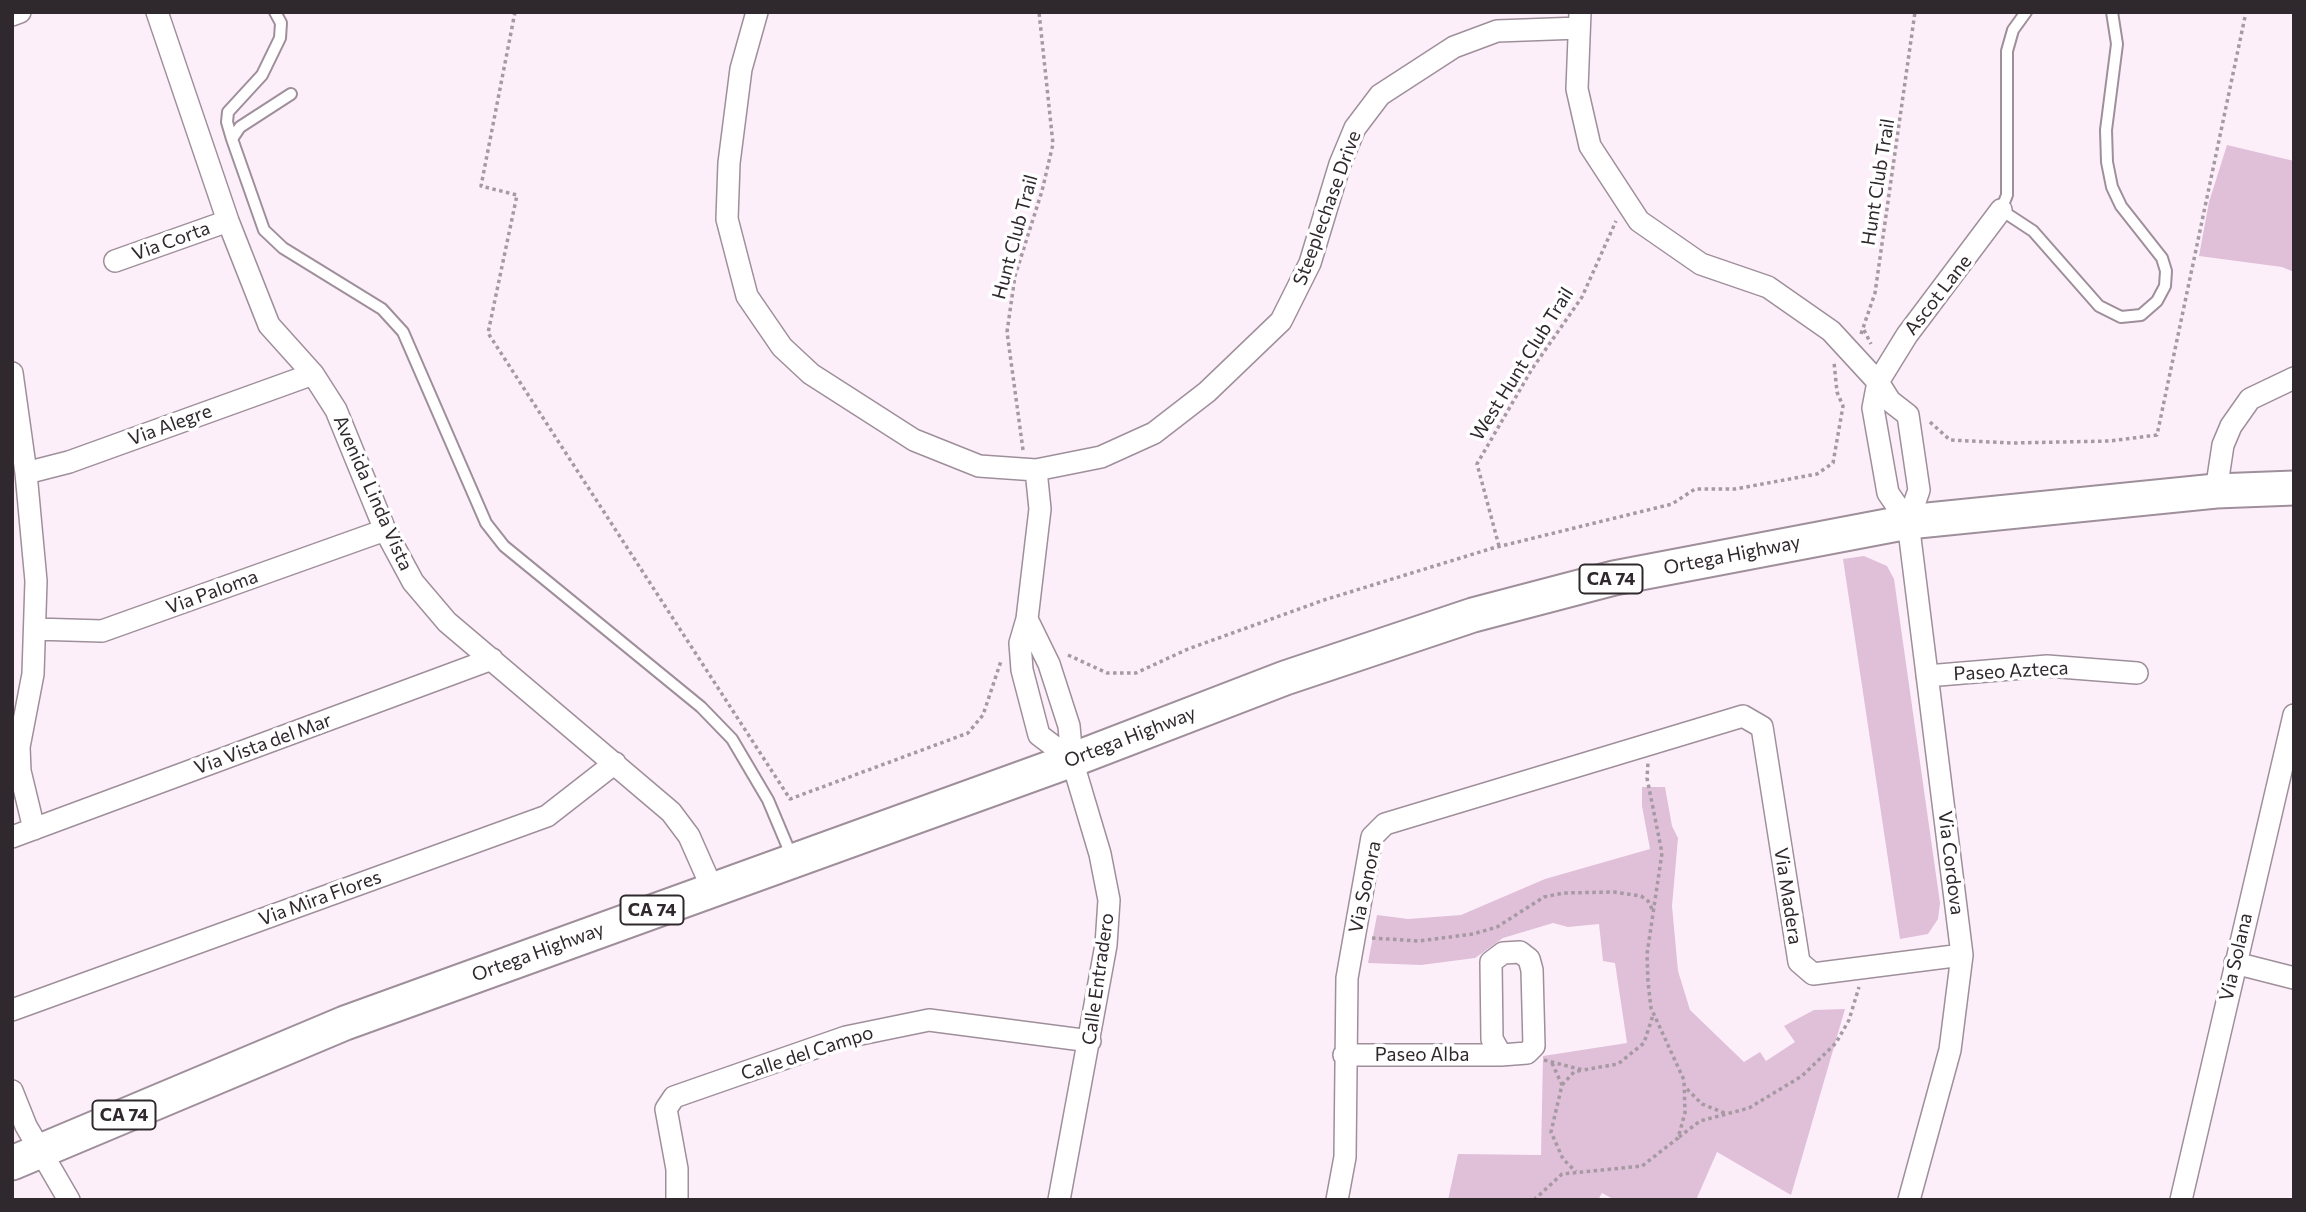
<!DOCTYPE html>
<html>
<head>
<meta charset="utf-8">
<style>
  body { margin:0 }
  #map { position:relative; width:2306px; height:1212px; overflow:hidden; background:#fdeffa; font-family:Commissioner,sans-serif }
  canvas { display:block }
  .frame { position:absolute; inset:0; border:14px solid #2f282d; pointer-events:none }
</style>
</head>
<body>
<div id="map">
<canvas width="2306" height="1212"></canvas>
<div class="frame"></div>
</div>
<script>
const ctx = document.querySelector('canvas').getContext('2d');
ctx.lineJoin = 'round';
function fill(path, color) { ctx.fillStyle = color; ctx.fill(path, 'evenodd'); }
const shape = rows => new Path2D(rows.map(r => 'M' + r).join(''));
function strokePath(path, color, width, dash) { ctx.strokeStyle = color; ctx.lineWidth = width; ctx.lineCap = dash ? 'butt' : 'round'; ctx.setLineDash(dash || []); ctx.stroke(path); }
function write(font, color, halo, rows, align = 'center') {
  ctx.font = font + ' Commissioner,sans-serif'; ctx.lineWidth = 7; ctx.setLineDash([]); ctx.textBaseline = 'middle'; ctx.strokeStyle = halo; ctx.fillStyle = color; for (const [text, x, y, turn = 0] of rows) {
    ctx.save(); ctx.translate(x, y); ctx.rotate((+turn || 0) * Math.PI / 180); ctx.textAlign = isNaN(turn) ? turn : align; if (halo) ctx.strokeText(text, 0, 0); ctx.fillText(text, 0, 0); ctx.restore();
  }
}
fill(shape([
  [2227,145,2294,161,2294,272,2282,267,2199,256,2209,202],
  [1864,556,1887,566,1894,579,1940,903,1938,919,1928,934,1900,939,1843,559],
  [1642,787,1665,787,1672,826,1678,838,1672,906,1678,971,1690,1010,1744,1062,1760,1052,1766,1061,1795,1042,1784,1026,1814,1010,1845,1009,1791,1195,1717,1152,1696,1200,1615,1200,1602,1193,1598,1200,1448,1200,1458,1154,1541,1155,1543,1056,1627,1043,1615,963,1603,961,1599,924,1568,927,1553,923,1503,938,1475,958,1421,965,1368,963,1377,915,1408,919,1461,915,1545,879,1650,849,1642,806]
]), '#e0bfd8');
const lane = shape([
  [2026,12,2013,30,2007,51,2007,195,2001,210,2033,231,2099,306,2121,317,2141,315,2157,301,2165,286,2166,271,2162,258,2121,206,2112,187,2107,162,2106,130,2117,44,2112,12],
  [291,94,240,127,232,139,264,230,283,248,382,309,403,332,486,523,504,546,701,707,732,739,768,800,792,857],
  [232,139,227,122,228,112,262,75,280,38,281,23,275,12]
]);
const street = shape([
  [157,12,228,221,269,325,313,374,336,410,385,530,413,582,447,622,671,812,689,836,712,888],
  [757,12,741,69,729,163,727,219,747,296,782,347,811,374,914,440,979,466,1036,470,1101,457,1154,433,1207,392,1281,321,1310,263,1340,164,1355,128,1380,95,1454,47,1497,31,1579,28],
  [1580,12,1577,89,1590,146,1639,221,1701,264,1768,287,1831,331,1878,382,1890,401,1908,415,1919,490,1908,522],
  [12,15,20,12],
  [115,261,228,221],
  [12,373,26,473,36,581,33,674,19,747,20,771,34,829],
  [1036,470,1040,509,1027,619,1020,643,1022,670,1039,735,1072,760],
  [26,473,69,462,313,374],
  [2216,491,2223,445,2231,426,2250,399,2294,378],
  [1027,619,1049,664,1069,726,1072,760,1100,854,1109,900,1106,945,1059,1200],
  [35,629,102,631,385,530],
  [1927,676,2047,666,2137,673],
  [12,837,492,659],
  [2235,963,2294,978],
  [12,1010,547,816,615,763],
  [1344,1055,1501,1055,1527,1053,1534,1046,1532,970,1529,959,1520,952,1503,953,1491,962,1492,1039,1501,1055],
  [12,1091,26,1126,69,1200],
  [677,1200,677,1169,666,1109,674,1097,846,1037,929,1020,1090,1041],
  [1337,1200,1345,1157,1347,978,1372,837,1385,824,1743,716,1762,727,1799,962,1813,974,1962,955],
  [1909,1200,1950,1050,1962,955,1908,522,1888,493,1873,408,1878,382,1907,335,2001,210],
  [2181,1200,2294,715]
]);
const primary = shape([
  [12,1163,345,1023,1072,760,1285,678,1473,615,1614,578,1908,522,2216,491,2294,488]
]);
strokePath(lane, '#9f8f9b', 14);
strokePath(street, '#9f8f9b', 24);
strokePath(primary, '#9f8f9b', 37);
strokePath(shape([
  [515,12,481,186,517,195,488,333,790,799,968,733,983,715,1001,661],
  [1864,330,1871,344],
  [1861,334,1875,293,1915,12],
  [1930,422,1950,440,2012,443,2110,441,2157,435,2246,12],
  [1023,450,1007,332,1015,276,1042,191,1053,144,1039,12],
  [1499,546,1477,464,1532,369,1582,297,1616,221],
  [1068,655,1107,673,1136,673,1188,649,1324,600,1493,548,1672,504,1695,489,1735,489,1817,474,1833,463,1843,406,1837,392,1834,362],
  [1372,938,1419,941,1473,934,1497,927,1544,897,1563,893,1614,892,1641,896,1648,901,1653,911],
  [1544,1060,1583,1070,1618,1064,1644,1043,1653,1015],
  [1552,1063,1562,1085,1551,1132,1563,1159,1576,1172],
  [1562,1085,1574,1072,1582,1070],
  [1687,1089,1702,1104,1727,1114],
  [1679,1137,1700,1121,1749,1108,1802,1076,1836,1043,1849,1020,1859,987],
  [1534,1200,1562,1174,1642,1166,1678,1138,1685,1113,1684,1080,1651,1008,1648,982,1647,954,1662,853,1647,778,1648,763]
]), '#a59aa2', 3.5, [3.5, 3.5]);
strokePath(lane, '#fff', 10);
strokePath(street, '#fff', 21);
strokePath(primary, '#fff', 33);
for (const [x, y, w] of [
  [1611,579,63],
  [652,910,63],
  [124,1115,63]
]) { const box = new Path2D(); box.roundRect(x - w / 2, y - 14.5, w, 29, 5); ctx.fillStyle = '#fff'; ctx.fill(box); strokePath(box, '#2f282d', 2); }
write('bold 18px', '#2f282d', null, [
  ["CA 74",1611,579],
  ["CA 74",652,910],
  ["CA 74",124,1115]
]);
write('19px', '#2f282d', '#fff', [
  ["Hunt Club Trail",1878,182,-81],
  ["Steeplechase Drive",1327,208,-70],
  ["Hunt Club Trail",1015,237,-75],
  ["Via Corta",171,241,-20],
  ["Ascot Lane",1938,295,-52],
  ["West Hunt Club Trail",1522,364,-58],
  ["Via Alegre",170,425,-20],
  ["Avenida Linda Vista",373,493,66],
  ["Ortega Highway",1732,555,-11],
  ["Via Paloma",212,592,-20],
  ["Paseo Azteca",2011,671,-3],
  ["Ortega Highway",1130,737,-21],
  ["Via Vista del Mar",263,744,-20],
  ["Via Cordova",1951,863,83],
  ["Via Sonora",1365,887,-78],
  ["Via Madera",1788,896,81],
  ["Via Mira Flores",320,898,-20],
  ["Ortega Highway",538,952,-20],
  ["Via Solana",2236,957,-77],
  ["Calle Entradero",1098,979,-82],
  ["Calle del Campo",807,1053,-18],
  ["Paseo Alba",1422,1055]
]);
</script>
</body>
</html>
